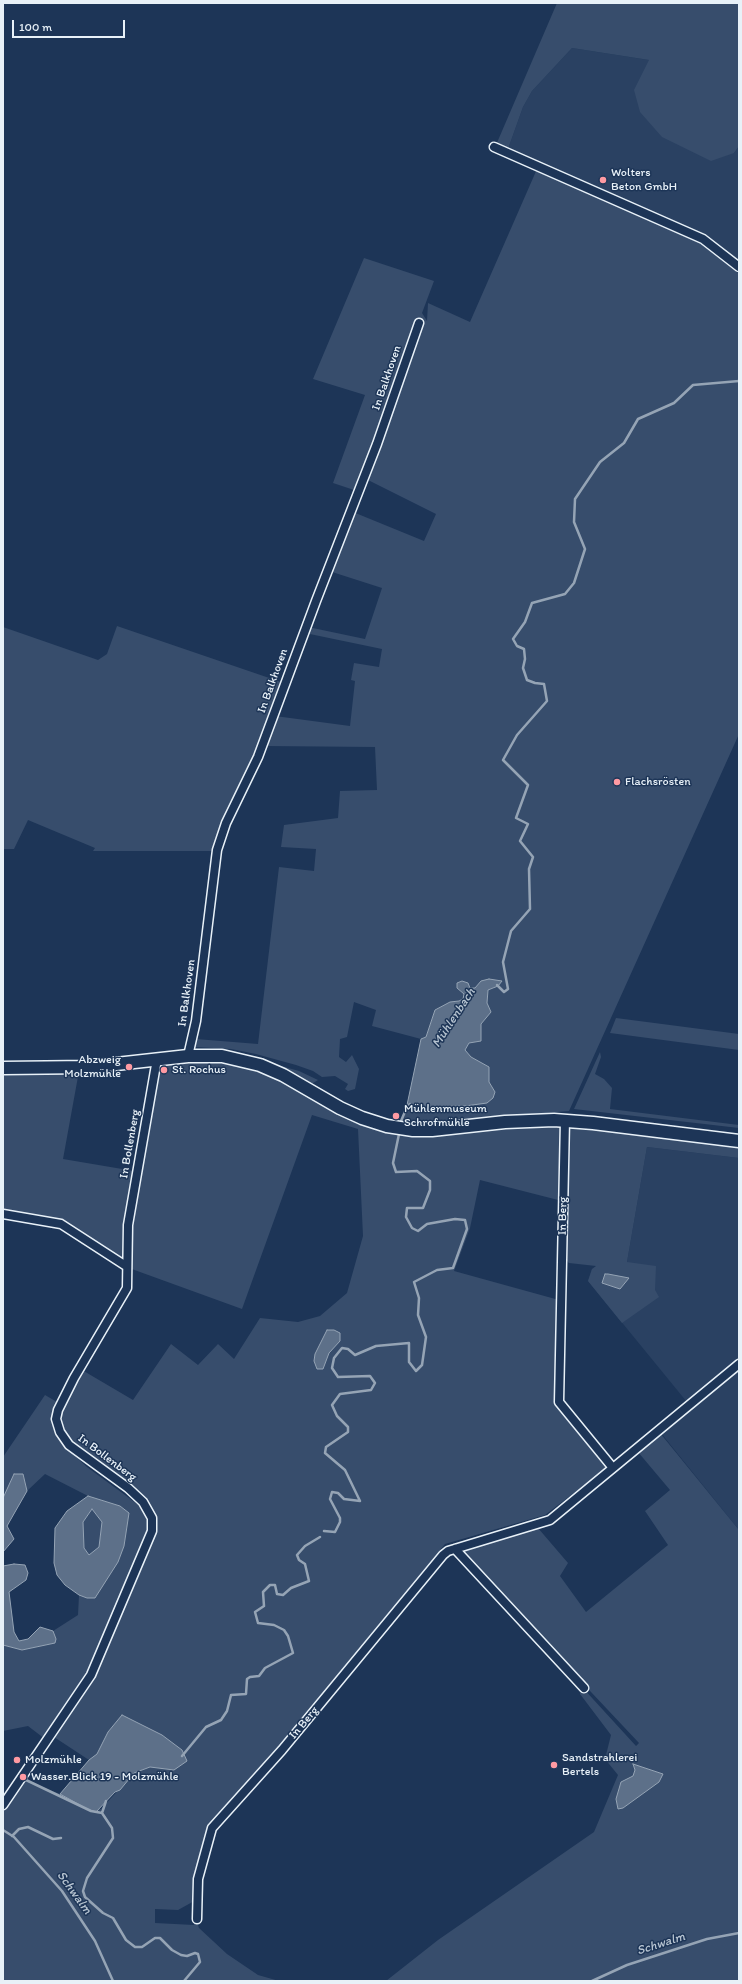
<!DOCTYPE html>
<html>
<head>
<meta charset="utf-8">
<style>
  body { margin:0 }
  #map { position:relative; width:742px; height:1984px; overflow:hidden; background:#1d3557; font-family:Itim,sans-serif }
  canvas { display:block }
  .frame { position:absolute; inset:0; border:4px solid #e8f1f8; pointer-events:none }
  .scale { position:absolute; left:12px; top:20px; width:113px; height:18px; box-sizing:border-box; border:2px solid #e8f1f8; border-top:0; padding-left:5px; font-size:12px; line-height:14px; white-space:nowrap; color:#e8f1f8; -webkit-text-stroke:3px #1d3557; paint-order:stroke }
</style>
</head>
<body>
<div id="map">
<canvas width="742" height="1984"></canvas>
<div class="frame"></div>
<div class="scale">100 m</div>
</div>
<script>
const ctx = document.querySelector('canvas').getContext('2d');
ctx.lineJoin = 'round';
function fill(path, color) { ctx.fillStyle = color; ctx.fill(path, 'evenodd'); }
const shape = rows => new Path2D(rows.map(r => 'M' + r).join(''));
function strokePath(path, color, width, dash) { ctx.strokeStyle = color; ctx.lineWidth = width; ctx.lineCap = dash ? 'butt' : 'round'; ctx.setLineDash(dash || []); ctx.stroke(path); }
function write(font, color, halo, rows, align = 'center') {
  ctx.font = font + ' Itim,sans-serif'; ctx.lineWidth = 3; ctx.setLineDash([]); ctx.textBaseline = 'middle'; ctx.strokeStyle = halo; ctx.fillStyle = color; for (const [text, x, y, turn = 0] of rows) {
    ctx.save(); ctx.translate(x, y); ctx.rotate((+turn || 0) * Math.PI / 180); ctx.textAlign = isNaN(turn) ? turn : align; if (halo) ctx.strokeText(text, 0, 0); ctx.fillText(text, 0, 0); ctx.restore();
  }
}
fill(shape([
  [572,48,649,60,734,153,739,146,739,264,707,238,508,149,523,107,532,91],
  [647,1147,739,1158,739,1530,661,1433,691,1407,588,1281,592,1269,627,1262]
]), '#2a4162');
fill(shape([
  [557,3,739,4,739,146,734,153,711,161,662,137,640,112,634,90,649,60,572,48,532,91,523,107,508,149,496,145],
  [537,169,702,244,739,274,739,734,569,1111,429,1123,400,1122,407,1105,419,1107,495,1092,489,1082,489,1067,470,1057,465,1050,469,1043,481,1041,481,1024,491,1012,487,1003,488,990,494,988,481,981,475,988,457,983,457,988,464,994,463,999,459,1001,450,1002,435,1010,426,1037,421,1039,372,1026,376,1010,354,1002,347,1037,340,1039,339,1057,346,1062,352,1055,359,1069,355,1089,348,1091,345,1089,348,1084,335,1076,322,1077,313,1071,296,1065,256,1054,231,1049,195,1047,196,1039,258,1044,279,867,314,871,316,849,281,847,284,825,338,818,340,791,377,790,375,747,265,746,275,716,350,726,355,681,351,680,354,663,379,667,382,649,305,633,308,627,365,639,382,588,329,571,353,512,424,541,436,514,366,479,360,492,333,483,365,395,313,379,364,258,434,281,422,313,427,321,428,303,470,322],
  [117,626,281,682,256,754,219,834,213,851,93,851,95,848,28,820,14,849,3,849,3,627,98,660,107,654],
  [616,1018,739,1034,739,1050,610,1033],
  [600,1052,601,1057,595,1074,604,1079,612,1088,610,1109,739,1125,739,1128,574,1109],
  [203,1058,248,1065,384,1130,554,1123,563,1126,562,1201,480,1180,470,1228,454,1271,559,1300,556,1402,606,1463,605,1469,545,1515,445,1544,236,1799,210,1827,196,1900,178,1910,155,1909,155,1923,194,1925,195,1917,199,1928,227,1954,258,1975,279,1981,3,1981,3,1811,23,1782,27,1781,60,1794,89,1810,101,1809,134,1773,150,1767,174,1770,182,1750,162,1735,122,1715,108,1732,97,1755,89,1760,54,1737,93,1681,155,1531,149,1505,138,1492,69,1441,60,1426,59,1416,82,1370,133,1400,171,1344,198,1365,218,1344,234,1359,260,1318,298,1322,320,1316,347,1293,363,1236,358,1129,312,1115,242,1309,129,1268,131,1226,160,1070,163,1065],
  [263,1061,299,1071,318,1080,310,1085],
  [79,1071,63,1159,134,1171,125,1225,123,1256,119,1259,62,1222,3,1209,3,1073],
  [568,1126,739,1144,739,1158,647,1147,627,1262,656,1266,655,1290,659,1297,622,1323,588,1281,592,1269,596,1266,569,1263,564,1258],
  [45,1395,57,1402,54,1415,56,1429,64,1446,87,1467,144,1509,149,1519,149,1531,89,1674,45,1739,28,1726,3,1731,3,1645,22,1650,55,1643,56,1639,53,1631,78,1615,79,1595,87,1598,124,1546,129,1513,120,1506,88,1496,45,1474,27,1491,23,1474,14,1474,3,1498,3,1457],
  [660,1433,739,1530,739,1981,386,1981,438,1940,594,1832,618,1775,605,1759,611,1735,580,1694,582,1687,636,1746,639,1743,463,1556,465,1551,538,1528,568,1563,560,1576,586,1612,668,1545,645,1511,670,1490,638,1452],
  [92,1509,102,1522,99,1547,89,1555,84,1548,83,1522]
]), '#374d6c');
const water = shape([
  [489,979,502,981,498,986,488,990,487,1003,491,1012,481,1024,481,1041,469,1043,465,1050,471,1057,489,1067,489,1082,495,1092,493,1098,487,1103,465,1106,419,1107,407,1105,421,1039,426,1037,435,1010,450,1002,459,1001,463,999,464,994,457,988,457,983,462,981,468,983,470,988,475,988,481,981,489,979],
  [605,1274,608,1274,629,1278,620,1289,602,1283,605,1274],
  [327,1330,334,1330,340,1333,340,1341,329,1353,323,1369,317,1369,314,1361,315,1354,327,1330],
  [14,1474,23,1474,27,1491,7,1526,14,1539,3,1552,3,1498,14,1474],
  [88,1496,120,1506,129,1513,124,1546,118,1562,95,1598,87,1598,79,1595,65,1585,57,1575,54,1563,55,1528,67,1511,88,1496],
  [92,1509,102,1522,99,1547,89,1555,84,1548,83,1522,92,1509],
  [14,1564,25,1565,28,1573,26,1580,9,1592,14,1632,19,1641,28,1639,40,1627,53,1631,56,1639,55,1643,22,1650,3,1645,3,1566,14,1564],
  [122,1715,162,1735,182,1750,187,1761,174,1770,150,1767,134,1773,120,1790,115,1792,96,1812,89,1810,60,1794,89,1760,97,1754,108,1732,122,1715],
  [633,1764,663,1774,659,1782,623,1808,618,1809,616,1799,621,1782,633,1776,635,1770,633,1764]
]);
fill(water, '#5d7089');
strokePath(water, '#95a4b5', 1);
strokePath(shape([
  [497,985,504,992,508,989,503,962,511,931,530,909,529,869,533,857,520,841,528,824,516,818,528,785,503,760,517,735,547,701,544,684,535,683,527,680,523,668,525,659,524,649,517,646,513,639,525,622,532,603,565,594,574,583,585,549,574,522,575,499,600,462,624,443,638,419,674,403,693,385,739,381],
  [401,1121,407,1107,410,1104],
  [324,1531,335,1532,340,1522,340,1518,330,1499,332,1492,338,1493,344,1499,360,1501,345,1470,325,1453,326,1447,348,1432,348,1427,337,1416,332,1405,340,1394,371,1390,375,1383,370,1376,338,1377,332,1368,334,1358,342,1348,348,1349,355,1355,376,1346,409,1343,409,1362,416,1371,422,1365,426,1337,418,1315,419,1298,414,1282,437,1270,453,1268,467,1229,465,1220,455,1219,427,1224,418,1231,412,1228,406,1217,407,1208,423,1208,430,1190,430,1181,417,1171,396,1172,393,1163,399,1134],
  [182,1756,206,1727,221,1720,227,1711,231,1695,246,1694,247,1679,250,1677,259,1676,265,1668,293,1653,288,1636,284,1630,274,1625,258,1623,255,1612,264,1606,263,1592,270,1585,275,1585,277,1594,283,1595,291,1588,309,1581,305,1564,299,1560,297,1555,305,1546,320,1537],
  [26,1780,91,1811,102,1813,106,1801],
  [102,1813,112,1828,113,1838,87,1878,83,1891,85,1897,103,1913,113,1918,126,1940,135,1947,142,1947,155,1938,160,1938,172,1950,181,1955,187,1956,195,1953,198,1954,200,1962,184,1981],
  [3,1830,14,1837,62,1891,95,1941,113,1981],
  [12,1836,19,1829,28,1827,53,1839,61,1838],
  [592,1981,627,1965,707,1939,739,1933]
]), '#95a4b5', 2.5);
const minor = shape([
  [494,147,703,239,739,267],
  [188,1056,196,1021,217,850,226,823,258,757,316,601,377,444,419,323],
  [565,1120,559,1402,613,1468],
  [3,1214,61,1224,126,1266],
  [455,1549,584,1688],
  [3,1805,91,1675,152,1531,152,1518,143,1502,128,1488,69,1445,60,1432,56,1419,58,1410,74,1378,127,1288,128,1225,157,1059],
  [197,1919,198,1879,212,1828,282,1750,443,1555,448,1551,550,1520,739,1364]
]);
const secondary = shape([
  [3,1068,89,1067,188,1056,222,1056,260,1065,283,1075,340,1108,362,1118,387,1126,413,1130,432,1130,505,1122,554,1120,593,1123,739,1141]
]);
strokePath(minor, '#e8f1f8', 11);
strokePath(secondary, '#e8f1f8', 15);
strokePath(minor, '#1d3557', 8);
strokePath(secondary, '#1d3557', 12);
for (const [x, y, r, color] of [
  [603,180,4,"#ff9aa2"],
  [617,782,4,"#ff9aa2"],
  [129,1067,4,"#ff9aa2"],
  [164,1070,4,"#ff9aa2"],
  [396,1116,4,"#ff9aa2"],
  [17,1760,4,"#ff9aa2"],
  [554,1765,4,"#ff9aa2"],
  [23,1777,4,"#ff9aa2"]
]) { const dot = new Path2D(); dot.arc(x, y, r, 0, 2 * Math.PI); ctx.fillStyle = color; ctx.fill(dot); strokePath(dot, '#1d3557', 1.5); }
write('12px', '#e8f1f8', '#1d3557', [
  ["Wolters",611,173],
  ["Beton GmbH",611,187],
  ["Flachsrösten",625,782],
  ["Abzweig",121,1060,"right"],
  ["Molzmühle",121,1074,"right"],
  ["St. Rochus",172,1070],
  ["Mühlenmuseum",404,1109],
  ["Schrofmühle",404,1123],
  ["Sandstrahlerei",562,1758],
  ["Bertels",562,1772],
  ["Molzmühle",25,1760],
  ["Wasser.Blick 19 - Molzmühle",31,1777]
], 'left');
write('12px', '#e8f1f8', '#1d3557', [
  ["In Balkhoven",387,378,-71],
  ["In Balkhoven",273,681,-70],
  ["In Balkhoven",187,993,-82],
  ["In Bollenberg",130,1144,-80],
  ["In Berg",563,1216,-89],
  ["In Bollenberg",107,1458,37],
  ["In Berg",304,1723,-50]
]);
write('italic 13px', '#b7c4d1', '#1d3557', [
  ["Mühlenbach",454,1018,-57],
  ["Schwalm",74,1893,54],
  ["Schwalm",661,1944,-18]
]);
</script>
</body>
</html>
